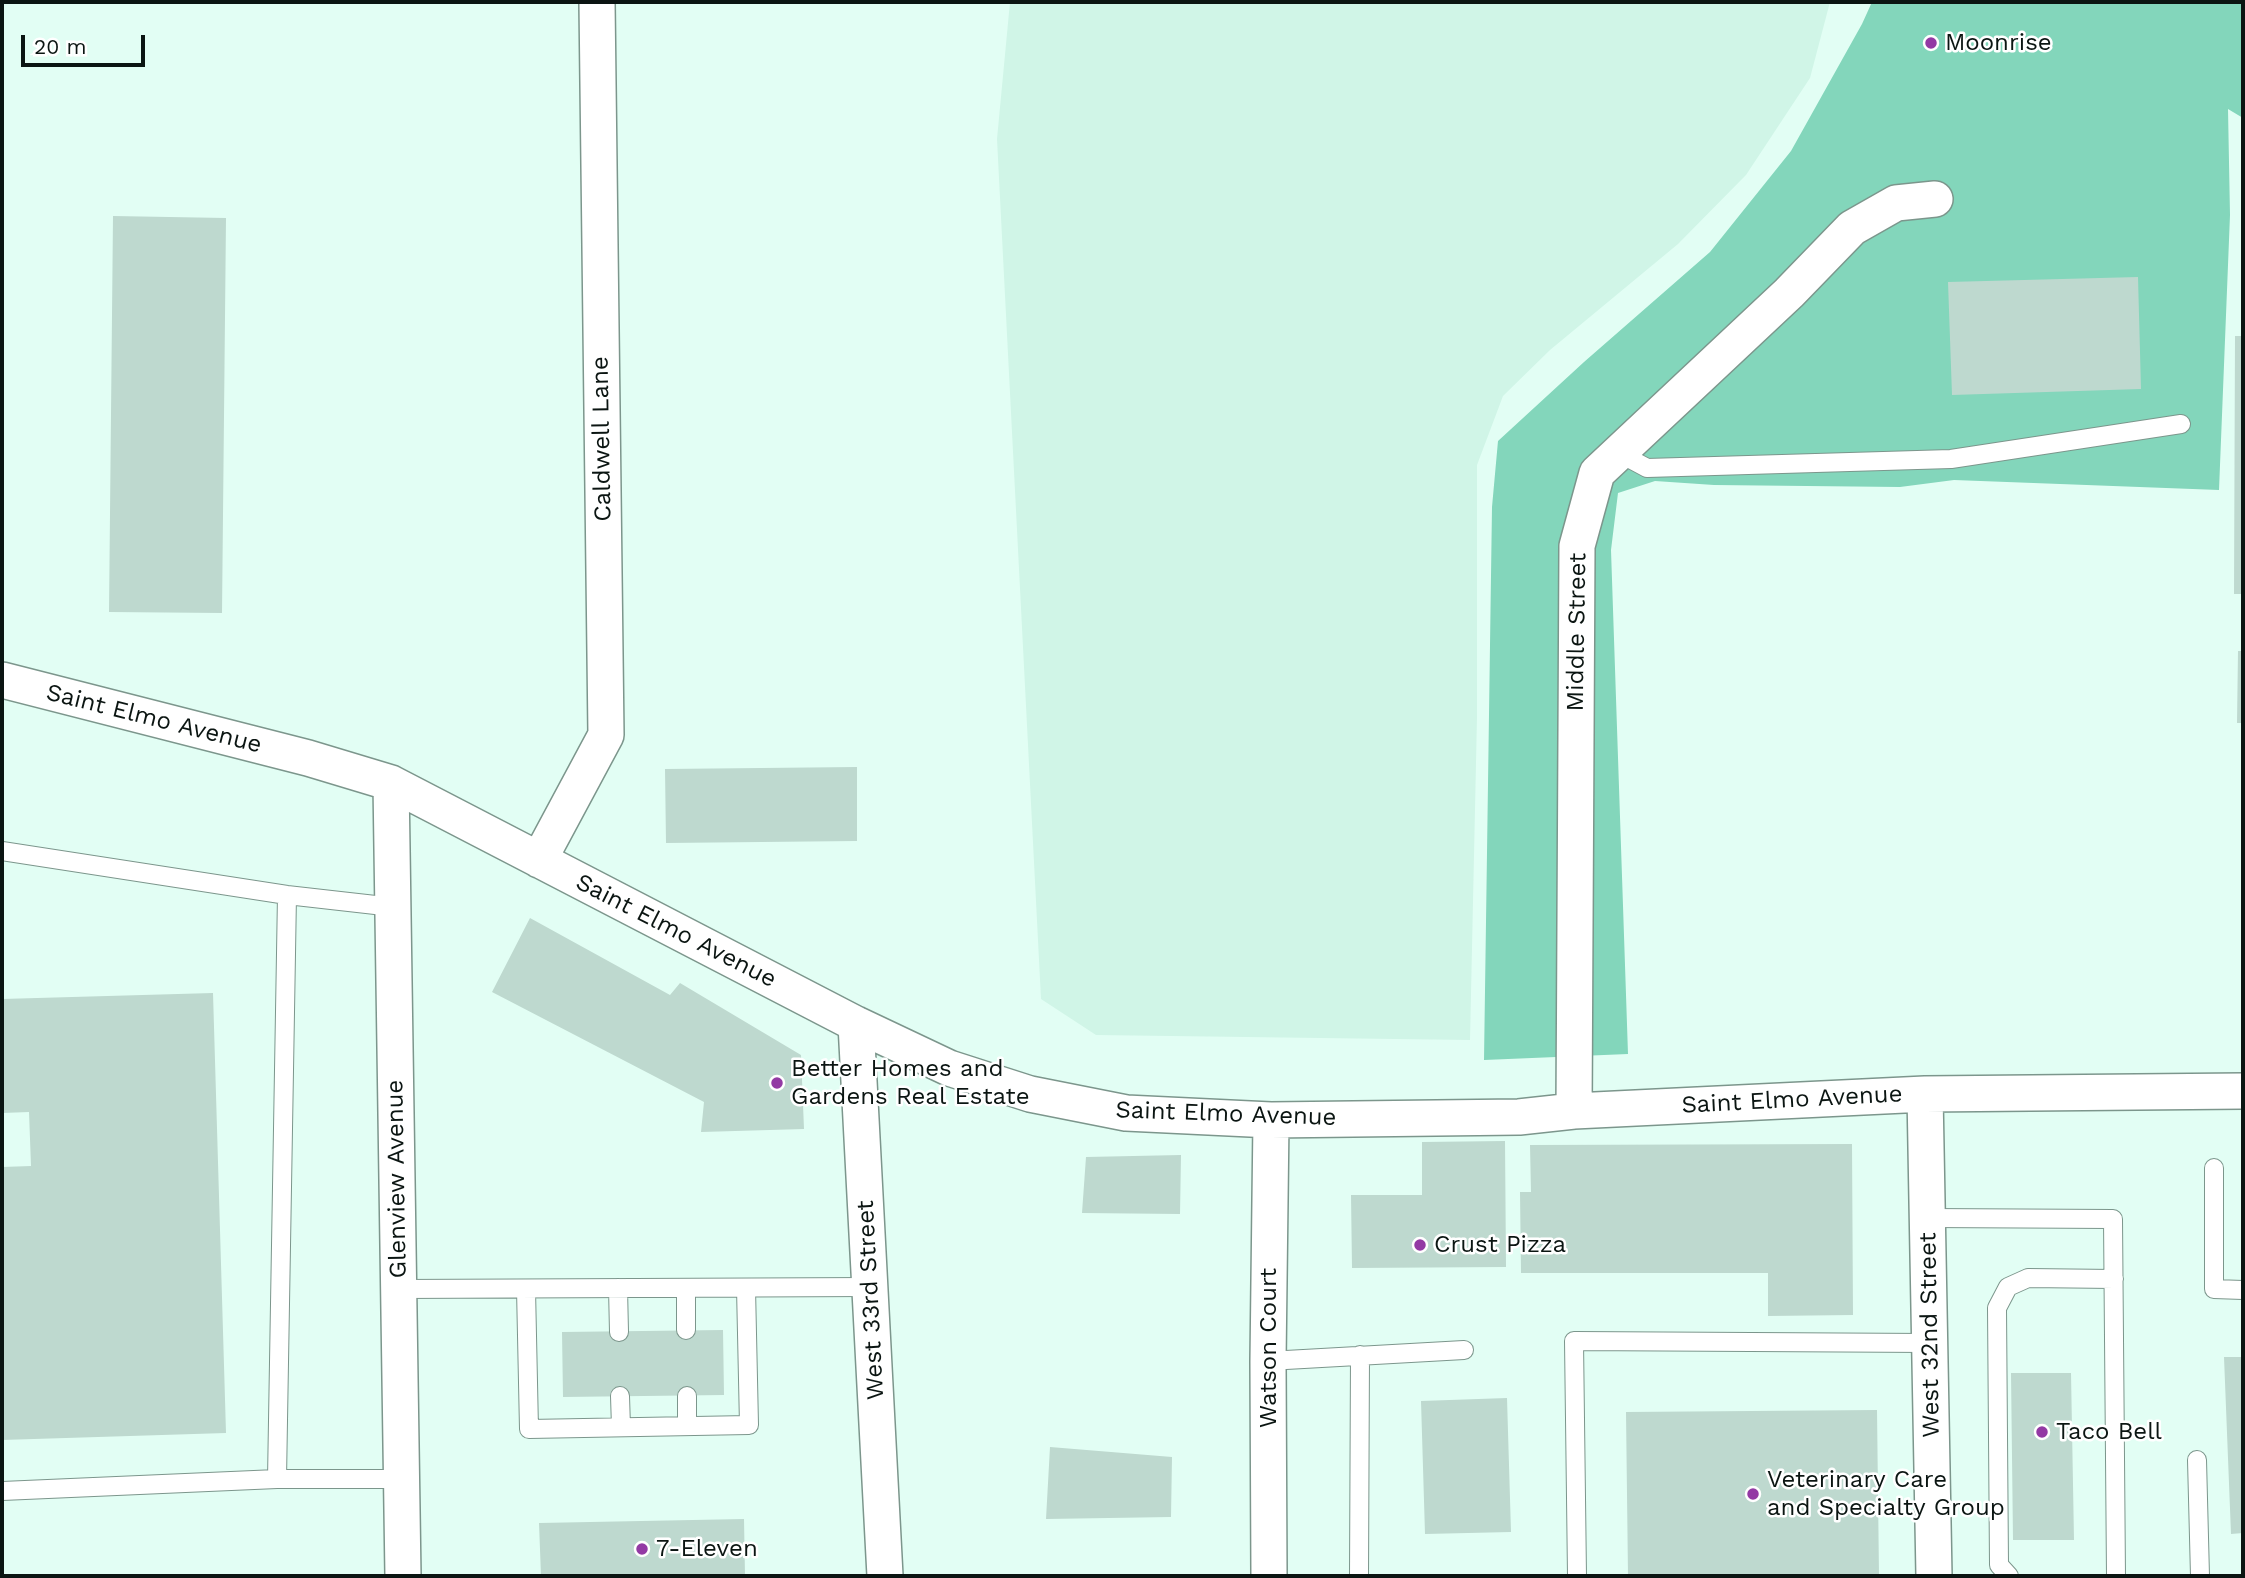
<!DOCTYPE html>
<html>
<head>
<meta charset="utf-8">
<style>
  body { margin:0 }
  #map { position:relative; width:2245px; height:1578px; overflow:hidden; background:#e2fef4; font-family:"Work Sans",sans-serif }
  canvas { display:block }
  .frame { position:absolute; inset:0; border:4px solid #0b1512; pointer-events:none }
  .scale { position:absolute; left:21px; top:35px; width:124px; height:32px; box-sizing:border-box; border:4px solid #0b1512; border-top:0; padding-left:9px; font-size:21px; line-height:24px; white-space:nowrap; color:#0b1512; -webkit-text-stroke:5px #fff; paint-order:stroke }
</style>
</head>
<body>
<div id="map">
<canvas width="2245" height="1578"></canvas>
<div class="frame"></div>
<div class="scale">20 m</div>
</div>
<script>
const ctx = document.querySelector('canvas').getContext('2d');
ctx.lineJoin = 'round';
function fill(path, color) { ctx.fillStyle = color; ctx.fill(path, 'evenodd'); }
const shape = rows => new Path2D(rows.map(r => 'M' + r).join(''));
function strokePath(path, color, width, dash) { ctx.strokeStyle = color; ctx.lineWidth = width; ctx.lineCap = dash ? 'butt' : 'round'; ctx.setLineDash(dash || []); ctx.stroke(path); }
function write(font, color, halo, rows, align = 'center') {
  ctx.font = font + ' "Work Sans",sans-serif'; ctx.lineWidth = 5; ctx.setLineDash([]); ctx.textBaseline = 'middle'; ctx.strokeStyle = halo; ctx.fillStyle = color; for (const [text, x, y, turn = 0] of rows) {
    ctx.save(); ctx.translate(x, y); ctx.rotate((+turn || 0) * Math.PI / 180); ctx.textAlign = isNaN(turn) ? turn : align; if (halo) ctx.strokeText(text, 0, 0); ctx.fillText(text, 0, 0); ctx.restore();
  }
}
fill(shape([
  [1010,2,1830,2,1810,78,1746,175,1678,244,1550,350,1503,396,1477,465,1477,717,1470,1040,1096,1035,1041,999,997,139]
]), '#d0f5e7');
fill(shape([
  [1872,2,2243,2,2243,118,2228,109,2230,215,2219,490,1954,480,1900,487,1714,485,1655,481,1618,493,1611,550,1628,1054,1484,1060,1492,507,1498,441,1584,362,1710,252,1791,151,1862,24]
]), '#83d6bb');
fill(shape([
  [113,216,226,218,222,613,109,612],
  [2138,277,2141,389,1952,395,1948,282],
  [2235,336,2243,336,2243,594,2234,594],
  [2238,651,2243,651,2243,723,2237,723],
  [857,767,857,841,666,843,665,769],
  [530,918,670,995,680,983,801,1055,804,1129,701,1132,704,1102,492,992],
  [213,993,226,1433,2,1440,2,1167,31,1166,29,1112,2,1113,2,999],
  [1505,1141,1506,1267,1352,1268,1351,1195,1422,1195,1422,1142],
  [1852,1144,1853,1315,1768,1316,1768,1273,1521,1273,1520,1192,1531,1192,1530,1145],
  [1181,1155,1180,1214,1082,1213,1086,1157],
  [723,1330,724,1395,563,1397,562,1332],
  [2224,1357,2243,1357,2243,1533,2231,1534],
  [2011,1373,2071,1373,2074,1540,2013,1540],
  [1507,1398,1511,1532,1425,1534,1421,1401],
  [1877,1410,1879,1576,1628,1576,1626,1412],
  [1050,1447,1172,1457,1171,1517,1046,1519],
  [744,1519,745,1576,541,1576,539,1523]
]), '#bed9cf');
const service = shape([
  [1619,453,1647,468,1951,459,2181,424],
  [2,851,287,895,393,907],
  [2214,1168,2214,1289,2243,1290],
  [1928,1218,2113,1219,2116,1576],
  [618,1288,619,1332],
  [686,1288,686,1330],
  [399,1289,870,1287],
  [526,1289,529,1429,749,1425,746,1288],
  [1268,1361,1464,1350],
  [620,1396,621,1427],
  [687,1426,687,1396],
  [2197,1460,2200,1576],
  [277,1479,287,895],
  [2,1491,277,1479,401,1479],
  [1359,1576,1360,1355],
  [1577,1576,1574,1341,1929,1343],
  [2009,1576,1999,1565,1997,1308,2008,1287,2028,1278,2114,1279]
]);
const minor = shape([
  [2,680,308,758,391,783,856,1024,949,1068,1030,1094,1126,1113,1271,1120,1519,1117,1574,1111,1925,1094,2243,1091],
  [391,783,403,1576],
  [539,860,606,735,597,2],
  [856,1024,885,1576],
  [1925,1094,1934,1576],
  [1574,1111,1577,546,1597,473,1789,293,1852,228,1896,203,1935,199],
  [1269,1576,1268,1361,1271,1120]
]);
strokePath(service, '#7c968c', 20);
strokePath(minor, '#7c968c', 38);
strokePath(service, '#fff', 18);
strokePath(minor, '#fff', 35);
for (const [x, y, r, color] of [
  [1931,43,7,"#9339a4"],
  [777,1083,7,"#9339a4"],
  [1420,1245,7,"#9339a4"],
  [2042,1432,7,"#9339a4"],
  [1753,1494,7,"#9339a4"],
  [642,1549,7,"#9339a4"]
]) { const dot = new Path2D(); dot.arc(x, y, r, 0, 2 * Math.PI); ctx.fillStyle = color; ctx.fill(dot); strokePath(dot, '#fff', 2.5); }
write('24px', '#0b1512', '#fff', [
  ["Moonrise",1945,43],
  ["Better Homes and",791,1069],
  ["Gardens Real Estate",791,1097],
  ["Crust Pizza",1434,1245],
  ["Taco Bell",2056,1432],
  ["Veterinary Care",1767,1480],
  ["and Specialty Group",1767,1508],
  ["7-Eleven",656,1549]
], 'left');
write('24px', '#0b1512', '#fff', [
  ["Caldwell Lane",602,439,-91],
  ["Middle Street",1577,632,-89],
  ["Saint Elmo Avenue",154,719,14],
  ["Saint Elmo Avenue",676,931,27],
  ["Saint Elmo Avenue",1792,1100,-3],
  ["Saint Elmo Avenue",1226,1114,2],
  ["Glenview Avenue",397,1179,-91],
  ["West 33rd Street",871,1300,-93],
  ["West 32nd Street",1930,1335,-91],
  ["Watson Court",1269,1348,-90]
]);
</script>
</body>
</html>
